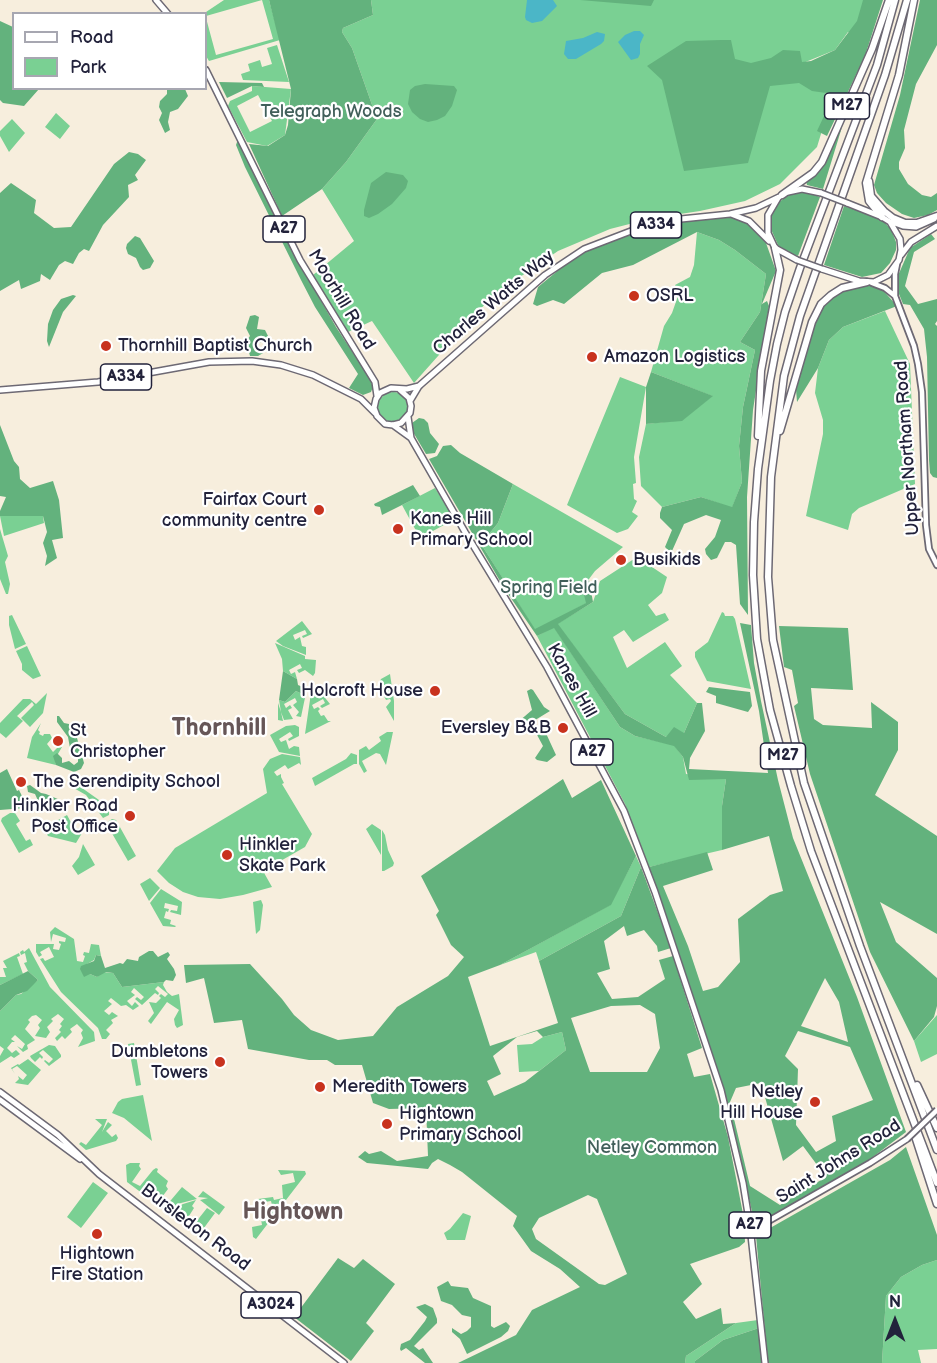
<!DOCTYPE html>
<html>
<head>
<meta charset="utf-8">
<style>
  body { margin:0 }
  #map { position:relative; width:937px; height:1363px; overflow:hidden; background:#f7eedd; font-family:"Balsamiq Sans",sans-serif }
  canvas { display:block }
  .legend { position:absolute; left:12px; top:12px; width:195px; height:78px; box-sizing:border-box; background:#fff; border:2px solid #a7a7b1; margin:0; padding:8px 10px; list-style:none; font-size:18px; color:#22223b }
  .legend li { display:flex; align-items:center; gap:12px; height:30px }
  .legend b { width:30px; border:2px solid #a7a7b1 }
  .north { position:absolute; left:865px; top:1291px; width:60px; height:60px; -webkit-text-stroke:4px #fff; paint-order:stroke; rotate:0deg; font-size:16px; font-weight:700; line-height:24px; text-align:center; color:#22223b }
  .north::after { content:''; display:block; margin:auto; width:21px; height:27px; background:#22223b; clip-path:polygon(50% 0,100% 100%,50% 72%,0 100%) }
</style>
</head>
<body>
<div id="map">
<canvas width="937" height="1363"></canvas>
<ul class="legend">
<li><b style="height:8px;background:#fff"></b>Road</li>
<li><b style="height:16px;background:#7ad093"></b>Park</li>
</ul>
<div class="north">N</div>
</div>
<script>
const ctx = document.querySelector('canvas').getContext('2d');
ctx.lineJoin = 'round';
function fill(path, color) { ctx.fillStyle = color; ctx.fill(path, 'evenodd'); }
const shape = rows => new Path2D(rows.map(r => 'M' + r).join(''));
function strokePath(path, color, width, dash) { ctx.strokeStyle = color; ctx.lineWidth = width; ctx.lineCap = dash ? 'butt' : 'round'; ctx.setLineDash(dash || []); ctx.stroke(path); }
function write(font, color, halo, rows, align = 'center') {
  ctx.font = font + ' "Balsamiq Sans",sans-serif'; ctx.lineWidth = 4.5; ctx.setLineDash([]); ctx.textBaseline = 'middle'; ctx.strokeStyle = halo; ctx.fillStyle = color; for (const [text, x, y, turn = 0] of rows) {
    ctx.save(); ctx.translate(x, y); ctx.rotate((+turn || 0) * Math.PI / 180); ctx.textAlign = isNaN(turn) ? turn : align; if (halo) ctx.strokeText(text, 0, 0); ctx.fillText(text, 0, 0); ctx.restore();
  }
}
fill(shape([
  [224,0,269,0,280,40,209,61,206,56,206,18,216,55,273,39,262,0,206,16,206,14,203,14],
  [371,0,872,0,865,32,848,32,835,50,803,63,831,101,817,147,780,184,745,201,700,211,653,218,610,229,558,251,501,290,479,310,414,383,372,321,348,332,313,275,354,241,322,189,346,162,377,119,352,48,342,32,343,28,373,15],
  [277,45,289,82,243,80,241,74,250,71,248,64,260,60,262,67,272,64,267,48],
  [252,86,291,89,285,135,267,146,247,142,228,106,230,101,252,91],
  [258,95,272,121,250,132,237,106],
  [56,113,70,126,60,139,45,127],
  [12,119,25,133,9,152,0,136,0,131],
  [697,232,719,240,735,250,766,274,760,312,740,342,755,350,743,407,739,446,742,482,732,508,701,497,662,507,641,486,639,457,646,424,682,420,712,396,651,372,664,326,672,313,678,296,675,285,690,277,694,265],
  [885,311,910,364,915,484,859,508,852,514,848,530,806,516,823,434,823,420,815,393,818,368,829,340,843,327],
  [620,377,646,387,634,457,636,483,633,484,634,499,637,501,632,512,638,516,628,529,617,533,567,505],
  '378 407a15 15 0 1 1 30 0a15 15 0 1 1-30 0Z',
  [513,484,623,547,595,571,583,587,587,603,535,630,481,544,498,523],
  [435,488,455,519,420,538,402,505],
  [0,516,43,516,44,523,4,536],
  [0,529,8,556,5,562,10,584,8,594,6,594,0,579],
  [637,557,667,577,662,593,648,605,656,616,665,613,669,620,633,642,624,630,613,637,627,668,665,642,682,666,670,675,697,703,684,733,666,737,625,714,557,624,593,602,600,581],
  [722,612,724,613,725,616,733,616,735,619,751,689,707,681,695,657,695,652,708,642],
  [12,615,26,644,15,649,9,625,9,616],
  [302,621,312,634,303,638,302,636,307,634,305,630,293,635,295,640,300,637,302,646,306,647,306,655,283,646,276,641],
  [554,627,620,727,635,736,674,745,683,757,686,774,726,779,722,806,722,850,649,867,625,804,537,636],
  [275,643,305,656,305,659,316,660,315,673,313,676,305,670,299,673,297,670,302,668,300,664,289,670,291,674,295,672,297,679,283,671,282,659],
  [27,646,41,676,33,679,22,670,22,664,16,651],
  [390,674,394,701,394,721,386,707,391,701,390,699,386,700,378,685,381,679],
  [313,689,322,694,330,704,322,708,320,706,325,703,323,699,312,705,314,709,318,707,320,709,318,711,321,716,324,715,328,721,331,721,305,734,311,693],
  [296,691,302,694,306,693,301,717,296,716,299,712,293,705,297,702,295,698,284,704,286,708,290,705,292,708,288,710,293,719,284,720,281,712,283,721,278,720,278,703,281,712,279,700,285,702],
  [47,693,43,713,30,727,21,718,34,705,32,702,17,716,23,721,6,738,0,733,0,723,23,699,30,699,36,704],
  [41,723,38,730,40,732,39,734,43,736,44,734,50,734,52,738,47,744,53,752,59,746,62,747,55,759,56,765,27,758,32,737],
  [295,725,299,727,299,736,289,741,288,739,293,736,290,732,279,739,281,742,286,740,289,749,294,746,299,747,300,756,279,752,270,735,286,726],
  [387,732,393,732,386,765,380,754,376,753,362,761,367,771,364,773,359,764,359,750,366,746,369,750,381,741,379,737],
  [351,753,357,755,357,764,354,764,315,786,312,778,346,759],
  [282,754,300,757,301,765,299,763,288,769,285,765,274,772,277,776,281,774,281,777,284,783,282,784,312,834,305,847,263,871,272,887,243,895,220,899,198,897,183,892,169,883,157,871,175,848,267,793,263,769,270,759],
  [75,783,99,800,109,811,109,815,103,818,86,795,72,787],
  [10,813,15,813,20,821,16,824,26,841,30,839,33,845,19,853,1,821,2,818],
  [67,815,75,830,79,828,82,833,76,843,48,836,42,825,49,821,51,824],
  [112,819,116,820,136,856,128,861,106,823],
  [372,824,381,830,381,855,366,829],
  [382,830,385,835,388,850,394,863,393,866,384,871,382,871],
  [83,844,95,865,78,875,72,866,79,857],
  [636,856,641,867,621,916,539,961,536,952,500,965,610,905],
  [150,878,160,888,149,901,140,884],
  [161,889,182,902,181,915,170,912,171,910,177,911,178,906,165,903,164,908,169,909,168,912,166,911,164,918,171,920,170,924,176,926,175,927,163,926,150,903],
  [261,900,263,905,260,930,256,934,253,902],
  [55,927,74,939,77,961,83,962,85,956,83,955,84,952,89,953,91,944,99,945,101,956,96,955,94,960,87,964,90,974,97,977,103,972,113,973,122,987,164,982,163,985,167,992,172,996,179,994,183,1025,177,1028,175,1025,174,1019,179,1010,167,1002,151,1024,148,1021,154,1013,149,1002,156,1003,161,998,159,996,161,994,165,997,168,994,158,986,155,989,159,993,158,995,155,993,142,1005,135,999,137,997,141,1000,144,997,134,988,131,992,135,995,127,1001,132,1006,135,1002,139,1006,133,1010,126,1005,121,1006,111,998,108,1001,112,1004,104,1011,109,1015,112,1012,118,1016,111,1020,113,1023,106,1030,110,1034,106,1039,102,1039,98,1028,61,992,40,959,43,958,45,961,54,957,49,947,40,952,42,955,39,957,36,952,36,944,54,944,53,949,59,950,61,944,59,943,59,941,65,942,66,938,53,934,51,942,50,932],
  [29,948,50,987,94,1032,95,1041,78,1047,83,1038,81,1033,83,1030,77,1024,70,1029,72,1032,65,1039,62,1036,57,1041,55,1038,61,1032,59,1030,62,1026,60,1024,64,1019,58,1014,51,1019,53,1021,47,1027,50,1032,46,1038,35,1036,40,1028,38,1025,42,1020,36,1015,32,1016,28,1020,30,1022,25,1029,35,1040,27,1045,28,1049,23,1052,17,1046,22,1049,25,1044,15,1035,11,1039,15,1042,12,1042,7,1048,12,1053,16,1050,20,1054,14,1058,11,1056,0,1063,0,1056,4,1049,0,1046,0,1011,16,995,21,994,38,980,28,971,24,963,27,962,25,953,21,955,20,952,23,950,24,952],
  [19,953,20,956,17,957,23,974,0,985,0,977,6,977,3,968,7,968,3,961],
  [937,1015,937,1054,921,1062,914,1041],
  [562,1032,566,1050,539,1071,519,1072,517,1045,532,1044,543,1037],
  [134,1043,141,1085,136,1086,128,1044],
  [49,1045,55,1046,61,1055,61,1057,49,1066,44,1061,45,1060,49,1063,53,1059,43,1050,39,1053,43,1057,42,1059,40,1057,35,1062,31,1058,30,1056],
  [28,1059,41,1070,28,1085,15,1083,19,1079,18,1076,23,1080,27,1075,17,1066,12,1069,15,1074,11,1068,18,1064,19,1065],
  [143,1095,152,1141,124,1118,112,1113,118,1102,122,1099],
  [95,1119,107,1119,102,1132,108,1122,112,1125,106,1131,112,1137,116,1134,118,1138,116,1141,86,1150,79,1144,81,1142,86,1145,102,1125],
  [130,1163,140,1163,139,1166,141,1169,132,1182,140,1186,153,1170,156,1168,158,1169,157,1172,168,1181,166,1186,168,1189,159,1201,166,1206,182,1187,197,1199,181,1203,166,1211,127,1182,126,1165],
  [278,1170,305,1171,306,1174,256,1239,253,1237,252,1227,262,1225,260,1213,261,1211,273,1209,271,1201,258,1203,258,1199,273,1197,274,1200,283,1198,282,1185,295,1182,293,1173,281,1175],
  [93,1182,108,1193,81,1228,67,1217],
  [203,1191,225,1207,219,1215,200,1200,208,1198,198,1197],
  [196,1200,192,1206,194,1208,184,1224,167,1212,183,1204],
  [207,1208,215,1213,198,1236,185,1225,186,1224,192,1227],
  [463,1213,471,1216,465,1240,447,1240,444,1233,450,1229],
  [937,1260,937,1349,918,1350,921,1363,882,1363,886,1296,901,1277,922,1265],
  [758,1320,759,1328,723,1340,695,1361,695,1363,685,1363,686,1356,736,1323]
]), '#7ad093');
fill(shape([
  [269,0,371,0,373,15,343,28,342,32,352,48,377,119,346,162,322,189,282,216,249,144,268,146,285,135,288,125,291,89],
  [580,0,654,0,651,6],
  [863,0,883,0,865,56,827,136,817,131,831,101,826,93,812,91,799,83,770,86,748,163,684,171,662,80,647,66,686,41,721,40,731,40,735,59,751,63,771,58,783,50,800,51,802,62,811,61,835,50,857,21],
  [920,0,937,0,937,45,916,84,904,130,905,148,899,162,899,169,908,184,922,195,931,197,937,193,937,210,928,215,914,218,902,214,886,203,877,193,874,185,900,95],
  [0,21,13,27,14,88,39,89,24,106,3,103,0,100],
  [219,82,262,83,264,87,252,86,227,98],
  [425,84,454,86,457,90,452,106,445,116,437,120,428,122,420,119,412,112,408,104,410,90,415,86],
  [167,89,185,89,188,96,178,109,170,112,168,122,170,130,165,133,159,120,162,113,159,107,160,101,167,94],
  [842,127,823,189,807,185,806,181,821,169],
  [238,139,287,241,336,327,369,377,373,387,371,392,363,395,349,388,358,374,315,307,301,280,245,167,236,145],
  [129,152,138,154,146,160,135,175,138,180,128,185,129,197,103,225,89,251,84,249,79,253,73,264,65,261,59,265,50,280,41,274,40,281,21,289,19,280,0,291,0,193,11,183,36,200,34,213,54,228,71,227,114,164],
  [386,172,403,175,408,181,406,188,392,204,378,214,369,218,364,216,364,210,371,183],
  [804,191,820,197,798,256,784,251,778,245,770,227,772,215,779,202,790,194],
  [844,206,874,216,882,220,891,229,896,242,896,250,890,263,881,273,862,277,824,265],
  [730,214,749,221,766,243,776,271,762,304,767,301,769,306,753,410,747,497,748,615,740,604,736,545,731,542,725,542,717,558,711,560,706,554,705,549,715,537,721,520,706,515,684,524,672,551,669,551,665,547,672,530,660,518,660,513,662,507,701,497,732,507,742,482,739,446,743,407,755,350,740,342,760,312,766,274,735,250,719,240,697,232,633,265,602,273,564,304,553,300,537,306,533,304,538,287,584,249,631,231,681,219],
  [931,234,935,239,914,252,905,286,918,304,937,299,937,321,935,324,937,326,937,478,933,477,930,473,929,460,927,357,924,329,910,305,903,304,897,289,897,278,910,248],
  [135,236,140,238,154,261,150,268,143,270,140,267,136,258,128,254,126,248,127,244],
  [867,282,882,289,897,306,843,327,829,340,818,368,797,402,795,377,812,322,831,294],
  [73,295,76,296,63,312,49,347,47,341,48,324,53,310,61,299],
  [255,315,259,317,257,329,265,330,269,338,259,343,256,349,263,353,258,356,250,356,246,341,250,336,246,328,250,316],
  [651,372,713,396,682,421,646,424,646,387],
  [419,418,424,419,428,423,430,433,439,444,435,453,426,454,413,432,412,423],
  [0,425,14,461,19,467,20,479,30,488,53,481,59,500,63,538,52,540,57,558,45,566,47,556,43,543,47,532,43,516,0,516,0,511,6,497,0,496],
  [451,445,460,453,513,484,498,523,481,544,535,629,586,603,582,587,589,580,593,602,558,624,625,714,666,737,674,727,684,733,697,703,702,703,705,731,690,758,689,769,768,773,759,711,740,623,751,625,754,663,761,701,778,780,793,838,857,997,906,1132,865,1163,759,1223,754,1220,726,1100,706,1035,649,867,707,852,713,870,663,886,688,946,703,991,718,987,740,962,738,919,770,895,783,891,769,836,722,850,722,806,726,779,689,780,683,757,674,746,635,736,620,727,554,628,537,636,504,588,429,459,437,456,443,446],
  [825,978,839,1002,848,1042,801,1026],
  [798,1031,850,1047,873,1100,832,1116,836,1141,816,1152,796,1125,798,1069,785,1056],
  [761,1083,783,1161,803,1146,826,1177,780,1205,750,1186,730,1102,736,1088],
  [413,485,420,496,382,515,380,507,375,506,374,504],
  [779,626,848,628,853,690,811,688,814,719,823,725,872,728,871,702,898,722,898,750,875,795,937,836,937,934,880,902,896,942,937,978,937,1006,934,1017,914,1041,870,952,810,774,794,706,798,703,792,670,784,667],
  [283,671,297,679,298,685,305,688,306,693,302,694,296,691,285,702,279,700],
  [709,687,750,692,752,706,748,712,716,703,716,696,706,692],
  [531,689,533,690,544,707,550,711,522,728,518,722,532,710,527,691],
  [57,716,59,716,64,723,69,724,72,734,77,738,84,763,81,769,74,772,56,765,53,756,57,753,62,758,62,763,69,761,74,765,78,762,78,755,70,748,68,737,57,722],
  [537,727,544,729,556,755,547,762,537,760,535,758,543,746,536,733],
  [7,769,17,791,19,790,25,802,25,808,0,810,0,773],
  [563,779,572,798,601,780,636,856,611,905,500,965,468,977,490,1046,558,1023,539,961,621,916,641,867,671,948,658,952,657,946,644,930,627,936,624,926,604,941,610,969,597,973,612,999,638,997,665,979,659,960,673,956,702,1048,687,1054,694,1077,710,1074,728,1137,744,1219,745,1242,739,1247,690,1264,702,1284,683,1302,696,1319,721,1308,723,1324,736,1323,686,1356,685,1363,458,1363,516,1335,532,1310,580,1287,560,1269,531,1251,513,1226,517,1216,462,1172,450,1165,438,1159,432,1163,428,1169,367,1163,358,1157,365,1151,369,1154,381,1151,397,1161,428,1156,426,1108,389,1109,373,1103,362,1065,335,1065,327,1060,309,1060,248,1049,242,1020,214,1023,204,978,186,983,184,965,250,964,282,999,294,1015,311,1030,338,1040,373,1036,397,1007,448,976,464,957,451,945,436,915,439,911,421,876],
  [640,1005,655,1014,660,1048,647,1072,590,1072,571,1018,611,1006],
  [537,1031,543,1037,562,1032,566,1050,525,1082,494,1096,487,1081,501,1074,493,1056,517,1037],
  [588,1195,597,1199,627,1274,605,1285,599,1284,536,1239,532,1229,539,1218],
  [30,785,41,793,46,794,60,800,63,806,61,808,47,804,40,805,35,794,28,792,27,786],
  [149,951,153,951,158,957,168,952,170,955,167,959,174,969,176,975,173,981,166,980,164,982,122,987,113,973,106,972,97,977,90,974,84,977,80,969,81,966,94,961,96,955,101,956,105,968,120,963,123,964,127,959,138,961,139,957],
  [28,971,38,980,27,991,16,995,0,1011,0,985],
  [906,1147,937,1235,937,1260,922,1265,901,1277,886,1296,882,1363,768,1363,756,1236,890,1160],
  [338,1258,354,1268,363,1259,395,1284,366,1323,374,1331,351,1361,294,1317],
  [448,1281,451,1286,468,1288,473,1298,491,1306,491,1326,494,1328,506,1322,510,1326,508,1331,501,1337,467,1354,460,1339,452,1332,452,1328,461,1334,467,1331,471,1327,471,1317,462,1315,452,1305,441,1301,437,1287],
  [425,1304,433,1308,437,1319,437,1323,414,1346,419,1350,423,1348,433,1363,425,1363,406,1348,401,1351,400,1349,401,1344,410,1340,425,1321,427,1317,416,1307],
  [759,1328,762,1363,695,1363,695,1361,723,1340]
]), '#63b27d');
fill(shape([
  [527,0,553,0,557,6,542,21,532,23,526,20,525,17],
  [634,31,640,31,644,35,640,44,640,54,638,58,631,60,618,42,625,35],
  [597,32,605,34,604,41,601,44,576,59,568,59,564,54,566,41,583,38]
]), '#4bb6c7');
const secondary = shape([
  [897,264,895,274,895,296,914,346,918,364,922,392,926,525,929,549,937,565],
  [872,283,885,288,895,296],
  [751,1231,870,1163,907,1139]
]);
const primary = shape([
  [156,0,168,14],
  [206,70,300,260,375,382,377,396],
  [788,192,802,189,821,193],
  [778,198,768,215,768,233,775,248,797,260],
  [731,214,749,221,769,241],
  [892,222,903,226,916,227,934,219],
  [901,255,911,242,937,226],
  [822,269,859,281,874,282,888,275,899,260,901,250,900,239,890,222,882,217,847,203],
  [0,390,98,382,209,362,252,361,281,365,313,375,361,399,375,413],
  [400,390,409,398,411,406,410,413,401,423,393,425,385,424,377,416,374,408,376,399,380,393,391,388,407,389,419,386],
  [410,401,419,386,545,275,584,249,631,231,681,219,730,214,756,208,779,197],
  [408,417,411,438,465,532,547,667,624,811,655,892,721,1090,743,1183,750,1226,765,1363],
  [393,425,411,438],
  [0,1092,58,1135,99,1174,344,1363],
  [0,1100,80,1159]
]);
const motorway = shape([
  [895,0,877,65,800,268,785,312,777,344,770,381,758,469,754,522,753,575,757,639,770,710,791,786,811,851,937,1183],
  [907,0,885,75,800,316,784,376,771,477,768,577,773,640,804,783,860,946,937,1150],
  [869,181,871,196,884,211,893,218,905,223,917,223,937,216],
  [782,195,813,173,822,162,872,49,889,0],
  [882,217,869,201,866,183,899,75,914,0],
  [780,431,812,322,821,304,831,295,842,288,867,282],
  [758,436,761,371,780,270,775,248],
  [917,1085,937,1128],
  [915,1136,937,1204]
]);
strokePath(secondary, '#6d6974', 8);
strokePath(primary, '#6d6974', 8);
strokePath(motorway, '#6d6974', 9);
strokePath(secondary, '#fff', 4.5);
strokePath(primary, '#fff', 5);
strokePath(motorway, '#fff', 6);
const secondaryBridge = shape([
  [907,1139,937,1110]
]);
const primaryBridge = shape([
  [821,193,847,203],
  [797,260,822,269]
]);
strokePath(secondaryBridge, '#6d6974', 8, []);
strokePath(primaryBridge, '#6d6974', 8, []);
strokePath(secondaryBridge, '#fff', 4.5);
strokePath(primaryBridge, '#fff', 5);
for (const [x, y, r, color] of [
  [634,296,6,"#c8321e"],
  [106,346,6,"#c8321e"],
  [592,357,6,"#c8321e"],
  [319,510,6,"#c8321e"],
  [398,529,6,"#c8321e"],
  [621,560,6,"#c8321e"],
  [435,691,6,"#c8321e"],
  [563,728,6,"#c8321e"],
  [58,741,6,"#c8321e"],
  [21,782,6,"#c8321e"],
  [130,816,6,"#c8321e"],
  [227,855,6,"#c8321e"],
  [220,1062,6,"#c8321e"],
  [320,1087,6,"#c8321e"],
  [815,1102,6,"#c8321e"],
  [387,1124,6,"#c8321e"],
  [97,1234,6,"#c8321e"]
]) { const dot = new Path2D(); dot.arc(x, y, r, 0, 2 * Math.PI); ctx.fillStyle = color; ctx.fill(dot); strokePath(dot, '#fff', 2); }
for (const [x, y, w] of [
  [847,106,45],
  [656,225,51],
  [284,229,42],
  [126,377,51],
  [592,752,42],
  [783,756,45],
  [750,1225,42],
  [271,1305,60]
]) { const box = new Path2D(); box.roundRect(x - w / 2, y - 13, w, 26, 4.5); ctx.fillStyle = '#fff'; ctx.fill(box); strokePath(box, '#22223b', 1.5); }
write('bold 16px', '#22223b', null, [
  ["M27",847,106],
  ["A334",656,225],
  ["A27",284,229],
  ["A334",126,377],
  ["A27",592,752],
  ["M27",783,756],
  ["A27",750,1225],
  ["A3024",271,1305]
]);
write('18px', '#415f5a', '#fff', [
  ["Telegraph Woods",331,112],
  ["Spring Field",549,588],
  ["Netley Common",652,1148]
]);
write('18px', '#22223b', '#fff', [
  ["OSRL",646,296],
  ["Thornhill Baptist Church",118,346],
  ["Amazon Logistics",604,357],
  ["Fairfax Court",307,500,"right"],
  ["community centre",307,521,"right"],
  ["Kanes Hill",410,519],
  ["Primary School",410,540],
  ["Busikids",633,560],
  ["Holcroft House",423,691,"right"],
  ["Eversley B&B",551,728,"right"],
  ["St",70,731],
  ["Christopher",70,752],
  ["The Serendipity School",33,782],
  ["Hinkler Road",118,806,"right"],
  ["Post Office",118,827,"right"],
  ["Hinkler",239,845],
  ["Skate Park",239,866],
  ["Dumbletons",208,1052,"right"],
  ["Towers",208,1073,"right"],
  ["Meredith Towers",332,1087],
  ["Netley",803,1092,"right"],
  ["Hill House",803,1113,"right"],
  ["Hightown",399,1114],
  ["Primary School",399,1135],
  ["Hightown",97,1254,"center"],
  ["Fire Station",97,1275,"center"]
], 'left');
write('18px', '#22223b', '#fff', [
  ["Moorhill Road",341,300,59],
  ["Charles Watts Way",494,303,-40],
  ["Upper Northam Road",908,448,-94],
  ["Kanes Hill",571,681,61],
  ["Saint Johns Road",839,1162,-32],
  ["Bursledon Road",195,1228,37]
]);
write('bold 24px', '#665657', '#fff', [
  ["Thornhill",219,729],
  ["Hightown",293,1213]
]);
</script>
</body>
</html>
